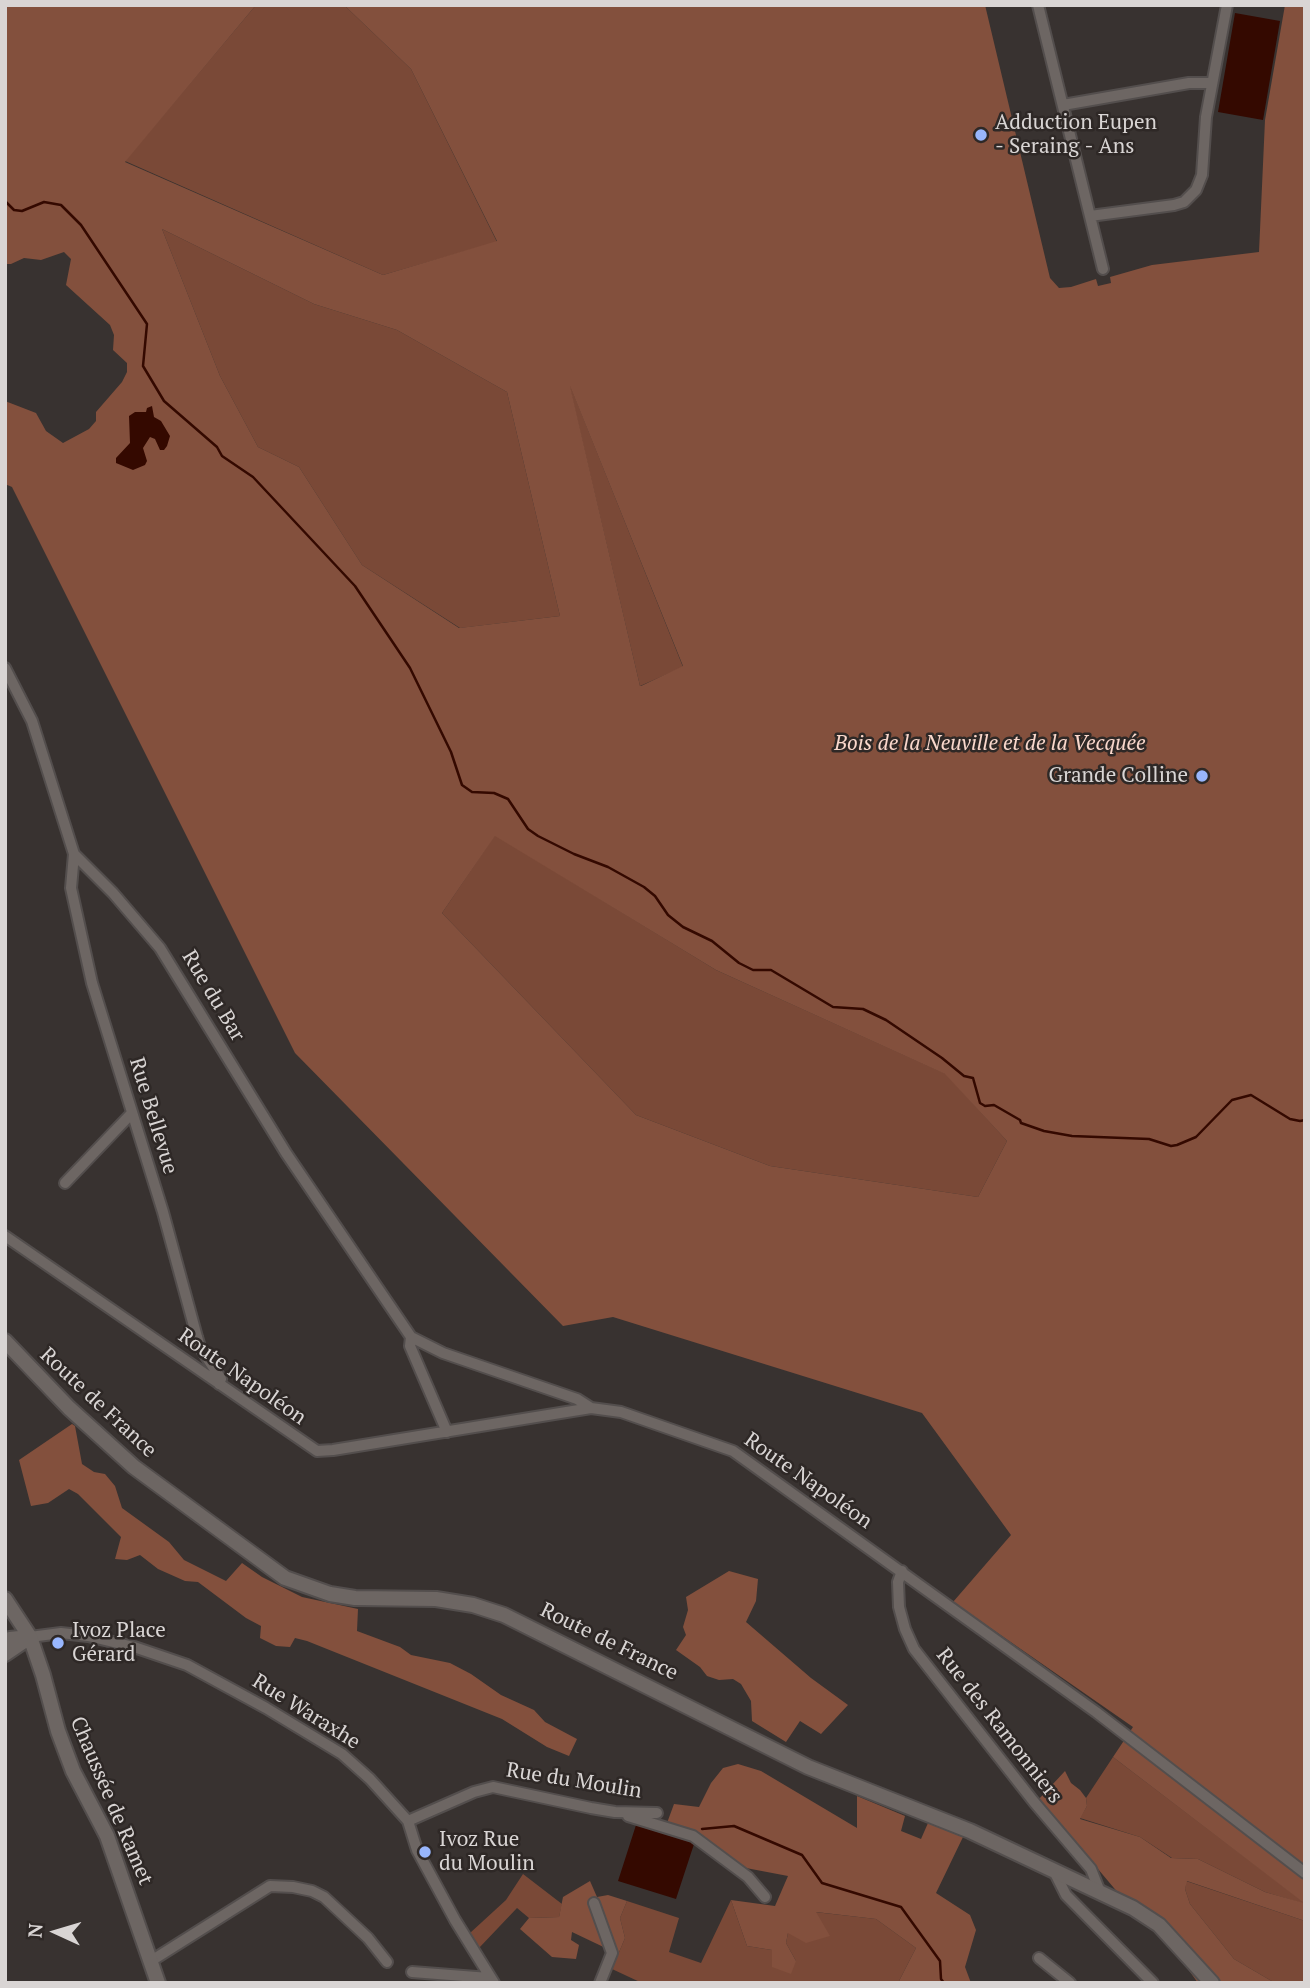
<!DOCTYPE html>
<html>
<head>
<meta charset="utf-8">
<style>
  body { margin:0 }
  #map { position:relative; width:1310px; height:1988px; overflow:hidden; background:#383230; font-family:"PT Serif",serif }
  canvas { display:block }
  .frame { position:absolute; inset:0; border:7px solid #d9d5d4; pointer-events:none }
  .north { position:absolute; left:21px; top:1897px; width:70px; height:70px; -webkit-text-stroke:5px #2e2826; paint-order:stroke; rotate:274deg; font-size:19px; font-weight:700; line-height:28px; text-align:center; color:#d9d5d4 }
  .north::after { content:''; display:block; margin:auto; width:24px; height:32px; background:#d9d5d4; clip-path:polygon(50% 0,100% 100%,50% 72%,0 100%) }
</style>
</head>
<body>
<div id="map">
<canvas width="1310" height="1988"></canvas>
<div class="frame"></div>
<div class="north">N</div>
</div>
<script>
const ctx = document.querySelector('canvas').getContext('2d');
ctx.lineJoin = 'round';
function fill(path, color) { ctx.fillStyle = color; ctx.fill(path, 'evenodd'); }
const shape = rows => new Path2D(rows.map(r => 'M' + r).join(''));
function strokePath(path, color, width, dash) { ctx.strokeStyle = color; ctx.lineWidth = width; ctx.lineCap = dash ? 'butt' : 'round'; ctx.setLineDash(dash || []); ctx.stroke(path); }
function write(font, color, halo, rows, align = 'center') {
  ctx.font = font + ' "PT Serif",serif'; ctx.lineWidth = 5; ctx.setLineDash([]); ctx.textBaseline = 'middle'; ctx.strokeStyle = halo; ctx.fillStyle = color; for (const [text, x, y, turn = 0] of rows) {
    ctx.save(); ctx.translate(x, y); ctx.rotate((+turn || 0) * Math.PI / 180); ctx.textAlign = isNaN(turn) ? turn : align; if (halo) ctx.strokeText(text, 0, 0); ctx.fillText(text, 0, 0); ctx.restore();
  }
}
fill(shape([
  [256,5,344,5,411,69,497,242,383,275,125,161],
  [162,229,314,304,397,330,507,392,560,616,460,628,362,565,299,467,258,447,220,376],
  [568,380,683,667,640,686],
  [495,835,716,970,946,1074,1007,1141,978,1197,770,1166,636,1115,442,913],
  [1113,1757,1305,1903,1305,1904,1265,1892,1198,1859,1172,1858,1140,1837,1080,1818,1087,1806,1086,1798],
  [523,1874,562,1904,559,1917,529,1918,517,1908,479,1948,470,1933,506,1900],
  [1186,1881,1305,1921,1305,1983,1275,1983,1234,1959,1190,1904,1185,1889],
  [731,1900,747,1946,772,1950,796,1961,786,1943,788,1933,815,1912,876,1919,916,1948,898,1983,642,1983,612,1969,625,1938,620,1918,627,1901,679,1918,669,1952,701,1963]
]), '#7a4937');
fill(shape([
  [5,5,256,5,125,162,383,275,497,241,411,69,344,5,985,5,1050,278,1059,288,1071,287,1096,279,1098,286,1111,283,1110,277,1152,265,1259,252,1265,120,1285,5,1305,5,1305,1921,1187,1881,1185,1889,1190,1904,1234,1959,1275,1983,1198,1983,1188,1969,1198,1959,1143,1907,1119,1894,1039,1799,1065,1771,1071,1783,1080,1790,1086,1798,1087,1806,1080,1819,1140,1837,1171,1858,1198,1859,1265,1892,1304,1903,1113,1757,1133,1727,953,1602,1011,1535,922,1413,613,1317,563,1326,295,1053,12,487,5,484,5,401,36,413,46,431,63,443,89,429,96,421,96,412,122,382,127,372,127,363,113,350,114,335,110,325,66,285,71,259,64,252,41,260,24,258,11,264,5,264],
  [162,229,314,304,397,330,507,392,560,616,459,628,362,565,299,467,258,447,220,376],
  [570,386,683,666,641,686,640,686],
  [495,836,716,970,945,1074,1007,1141,978,1197,770,1166,636,1115,442,913],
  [72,1424,75,1426,82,1464,94,1472,105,1474,115,1486,122,1508,169,1542,184,1560,226,1581,242,1563,262,1577,302,1597,358,1609,357,1631,400,1647,411,1655,450,1663,471,1674,501,1695,534,1710,545,1722,577,1739,569,1756,547,1747,502,1719,307,1641,295,1638,290,1647,276,1646,260,1638,261,1626,246,1618,198,1582,185,1581,158,1569,140,1555,127,1560,115,1559,121,1537,78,1494,69,1489,48,1503,31,1506,19,1460],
  [729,1571,758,1579,756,1601,746,1622,811,1678,848,1705,821,1734,800,1721,786,1742,752,1721,751,1701,741,1684,733,1679,719,1680,707,1676,700,1667,676,1650,686,1635,683,1627,688,1610,686,1597],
  [738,1764,761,1771,857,1828,857,1796,905,1816,901,1831,921,1839,928,1823,963,1837,936,1893,970,1915,976,1930,965,1967,971,1983,898,1983,916,1948,876,1919,816,1912,830,1936,806,1943,788,1933,786,1943,796,1961,791,1974,772,1967,772,1950,747,1946,731,1900,775,1906,788,1876,746,1868,720,1851,698,1832,667,1823,674,1804,699,1807,711,1783,723,1768],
  [590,1881,597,1897,608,1895,627,1901,620,1918,625,1938,612,1969,614,1952,572,1932,571,1940,579,1945,576,1959,552,1957,520,1929,529,1918,559,1917,563,1897]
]), '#83503d');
fill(shape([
  [1235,13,1280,21,1263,120,1218,112],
  [152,406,154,417,161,421,170,436,167,446,164,450,160,450,155,439,150,437,143,448,147,461,145,465,133,470,116,463,116,458,130,443,129,416,135,412,146,412,147,408],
  [636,1825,695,1841,676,1899,618,1881]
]), '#340900');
strokePath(shape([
  [5,201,14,210,22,211,44,202,61,205,81,225,147,324,143,366,164,401,217,447,222,456,253,477,355,586,410,668,451,752,462,785,472,792,494,793,508,799,528,829,538,836,574,854,608,867,644,887,655,896,668,915,683,927,712,941,739,963,753,970,771,970,833,1007,863,1009,886,1020,942,1058,964,1076,973,1078,980,1103,985,1106,994,1105,1020,1120,1021,1123,1044,1131,1072,1136,1149,1139,1171,1146,1177,1145,1196,1137,1232,1100,1251,1095,1290,1119,1300,1121,1305,1120],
  [702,1829,734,1826,802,1855,822,1883,901,1907,940,1961,941,1979,944,1983]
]), '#340900', 2.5);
const street = shape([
  [1038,5,1103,269],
  [1063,105,1189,83,1212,83],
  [1090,216,1174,205,1184,202,1196,190,1202,175,1206,117,1227,5],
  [5,668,32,721,74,854,113,893,160,948,286,1153,411,1337],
  [74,854,71,888,92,983,163,1212,197,1337,200,1347,221,1379,219,1384],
  [65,1183,132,1113],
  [5,1236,317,1451,333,1450,591,1408,621,1412,733,1451,1096,1712,1305,1873],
  [447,1432,410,1346,411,1337,443,1353,577,1399,591,1408],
  [902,1571,898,1582,899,1607,905,1629,914,1649,1034,1802,1091,1869,1100,1892],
  [30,1637,61,1633,88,1636,134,1647,187,1665,266,1708,342,1754,370,1779,408,1821,417,1850,455,1920,494,1983],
  [628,1816,693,1836,748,1877,765,1897],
  [408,1821,474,1792,493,1787,591,1808,615,1812,657,1813],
  [1053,1869,1066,1895,1153,1983],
  [594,1903,612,1953,600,1983],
  [1039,1958,1070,1983],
  [151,1961,270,1886,293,1887,312,1891,324,1897,368,1938,387,1962],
  [412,1972,489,1978]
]);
const secondary = shape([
  [5,1341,69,1408,134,1467,285,1578,330,1594,355,1598,436,1599,473,1605,504,1615,808,1767,970,1831,1133,1908,1159,1925,1212,1983],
  [5,1599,30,1637,43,1675,58,1731,73,1771,107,1836,158,1983],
  [5,1643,10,1639,29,1637],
  [5,1654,30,1637]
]);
strokePath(street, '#534e4d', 14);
strokePath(secondary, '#534e4d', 18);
strokePath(street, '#6d6663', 10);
strokePath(secondary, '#6d6663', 14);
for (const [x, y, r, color] of [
  [981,135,7,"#98b6fd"],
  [1202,776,7,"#98b6fd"],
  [58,1643,7,"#98b6fd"],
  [425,1852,7,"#98b6fd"]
]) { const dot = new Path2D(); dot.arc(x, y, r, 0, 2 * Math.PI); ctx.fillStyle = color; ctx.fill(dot); strokePath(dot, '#2e2826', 2.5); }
write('21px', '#d9d5d4', '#2e2826', [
  ["Adduction Eupen",995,123],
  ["- Seraing - Ans",995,147],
  ["Grande Colline",1188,776,"right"],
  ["Ivoz Place",72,1631],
  ["Gérard",72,1655],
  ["Ivoz Rue",439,1840],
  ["du Moulin",439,1864]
], 'left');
write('italic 21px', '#fad8cc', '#2e2826', [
  ["Bois de la Neuville et de la Vecquée",990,744]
]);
write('21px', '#d9d5d4', '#2e2826', [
  ["Rue du Bar",213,996,59],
  ["Rue Bellevue",153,1116,73],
  ["Route Napoléon",242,1377,35],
  ["Route de France",98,1403,43],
  ["Route Napoléon",808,1481,35],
  ["Route de France",609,1642,26],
  ["Rue Waraxhe",306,1712,32],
  ["Rue des Ramonniers",999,1726,52],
  ["Rue du Moulin",574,1781,9],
  ["Chaussée de Ramet",111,1801,67]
]);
</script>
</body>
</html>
